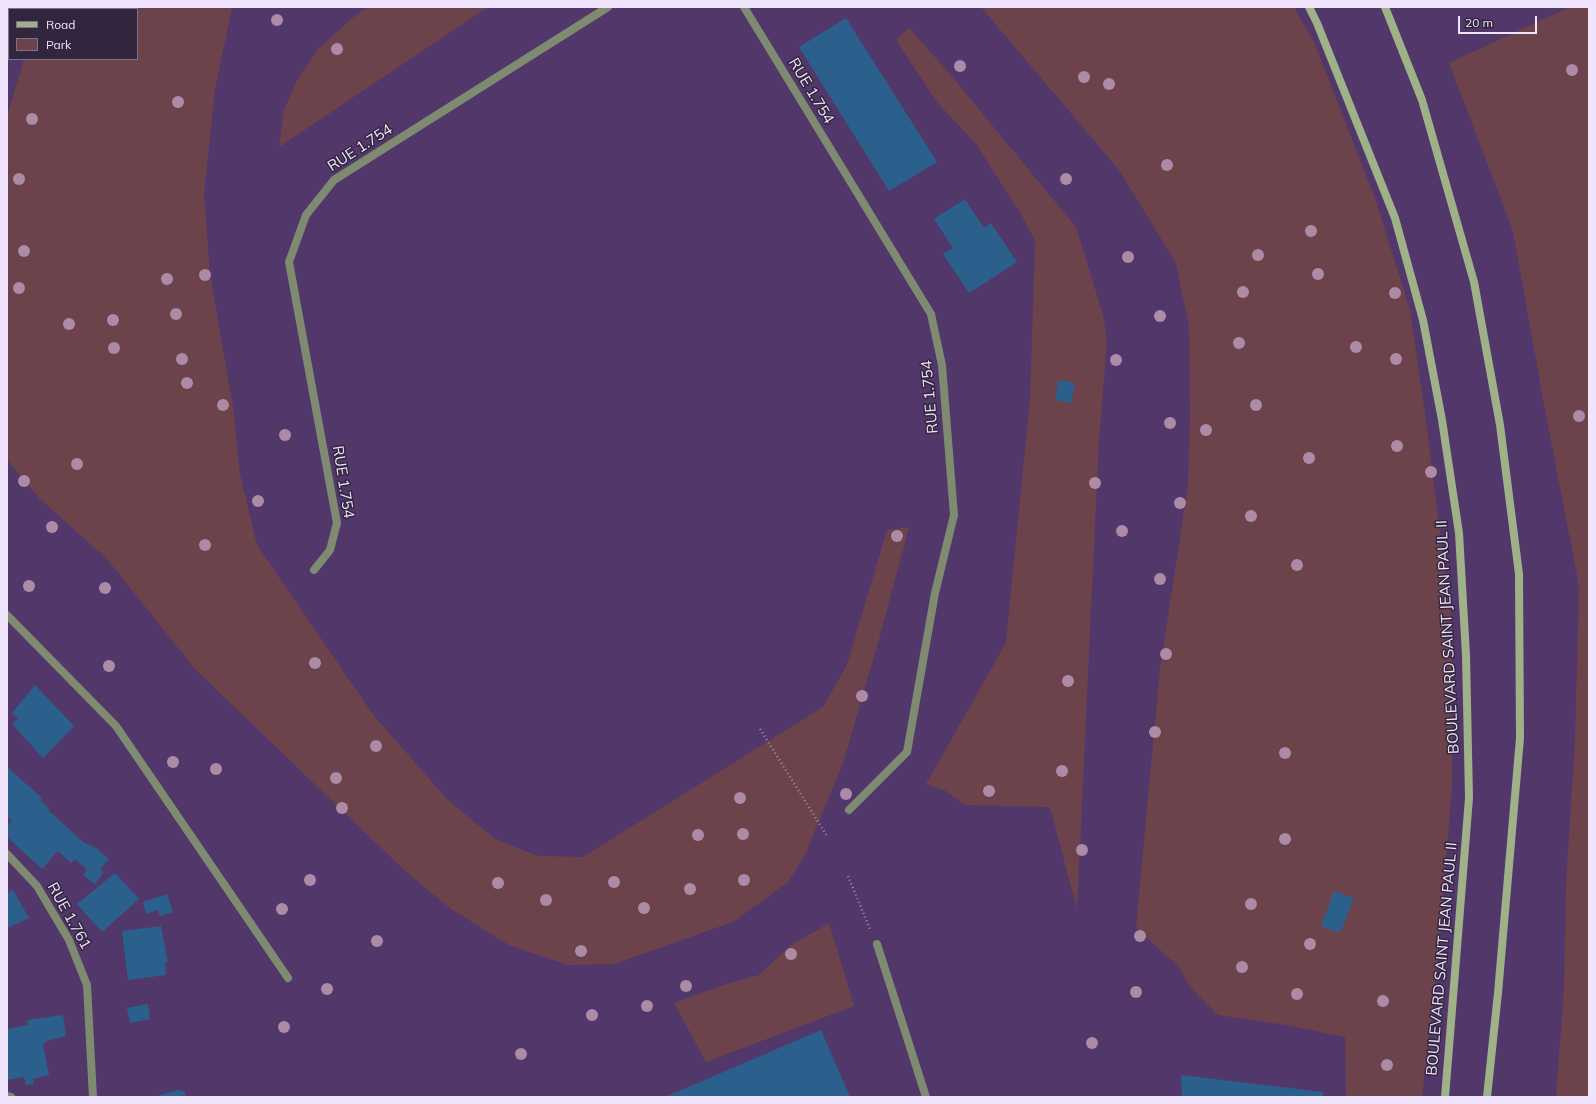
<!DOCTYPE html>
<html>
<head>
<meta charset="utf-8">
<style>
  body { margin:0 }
  #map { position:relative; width:1596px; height:1104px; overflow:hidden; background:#52376b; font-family:Mulish,sans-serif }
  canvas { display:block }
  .frame { position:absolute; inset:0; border:8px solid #f0e4fd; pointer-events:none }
  .legend { position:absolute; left:8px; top:8px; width:130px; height:52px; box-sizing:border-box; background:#32263e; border:1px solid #7e728a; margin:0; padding:5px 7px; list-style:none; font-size:12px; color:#f0e4fd }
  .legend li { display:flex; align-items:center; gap:8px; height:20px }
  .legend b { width:20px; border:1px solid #7e728a }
  .scale { position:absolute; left:1458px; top:16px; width:79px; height:18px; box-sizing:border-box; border:2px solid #f0e4fd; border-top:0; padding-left:5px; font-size:12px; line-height:14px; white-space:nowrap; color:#f0e4fd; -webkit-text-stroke:3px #32263e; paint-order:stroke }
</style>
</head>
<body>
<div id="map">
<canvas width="1596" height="1104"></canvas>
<div class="frame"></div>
<ul class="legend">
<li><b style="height:5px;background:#9fb187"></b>Road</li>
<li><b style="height:11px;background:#6d434b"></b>Park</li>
</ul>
<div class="scale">20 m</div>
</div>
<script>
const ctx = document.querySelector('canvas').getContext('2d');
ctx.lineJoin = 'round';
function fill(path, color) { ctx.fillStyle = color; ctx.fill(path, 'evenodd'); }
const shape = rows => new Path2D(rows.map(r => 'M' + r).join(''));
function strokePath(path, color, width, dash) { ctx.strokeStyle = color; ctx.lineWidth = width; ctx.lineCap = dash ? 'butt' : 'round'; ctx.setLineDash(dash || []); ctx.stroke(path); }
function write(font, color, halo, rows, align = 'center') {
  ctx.font = font + ' Mulish,sans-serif'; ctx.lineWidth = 3; ctx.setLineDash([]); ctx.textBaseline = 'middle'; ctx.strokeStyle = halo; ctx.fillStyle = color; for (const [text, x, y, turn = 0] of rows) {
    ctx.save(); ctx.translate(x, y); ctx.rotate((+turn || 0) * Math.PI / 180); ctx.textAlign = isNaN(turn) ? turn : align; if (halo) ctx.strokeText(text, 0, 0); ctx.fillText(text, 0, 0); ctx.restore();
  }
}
fill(shape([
  [37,7,232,7,215,90,204,194,210,274,233,407,240,474,257,545,374,716,448,800,495,839,538,856,583,857,823,707,847,665,887,530,909,527,878,643,843,763,804,857,788,882,733,922,614,964,568,965,509,945,451,909,404,870,195,669,107,559,40,499,7,460,7,117,24,59,137,59,137,9,36,9],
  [368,7,488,7,279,147,284,110,296,82,318,49,356,15],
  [981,7,1294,7,1314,42,1376,201,1410,310,1426,421,1452,628,1452,787,1435,988,1422,1097,1346,1097,1345,1037,1286,1025,1218,1015,1190,987,1179,967,1136,928,1160,669,1188,485,1190,414,1189,327,1176,263,1119,170],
  [1570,7,1589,7,1589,1097,1556,1097,1564,989,1566,884,1575,742,1579,586,1543,399,1513,231,1449,63],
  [909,28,949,73,1076,227,1103,315,1107,341,1099,439,1077,909,1050,807,965,805,946,791,926,784,1006,643,1030,400,1035,241,1021,214,976,144,937,102,896,40],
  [829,923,854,1006,706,1062,674,1003,723,985,759,975,790,946]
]), '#6d434b');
fill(shape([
  [846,18,937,162,889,191,799,47],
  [965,199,984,228,991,223,1017,262,969,293,943,254,953,248,934,219],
  [1058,380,1075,383,1071,403,1055,400],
  [35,685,74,726,43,758,12,724,18,719,12,713],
  [7,767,42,798,40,800,49,808,48,810,83,842,96,848,109,859,100,869,104,872,95,884,83,875,87,870,75,859,71,863,58,851,42,869,7,837,7,826,12,821,7,817],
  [115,873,139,899,102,932,77,904],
  [13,890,29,918,7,928,7,893],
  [1334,891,1354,898,1340,933,1321,926],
  [167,894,173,912,160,916,158,910,146,914,143,902],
  [161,926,168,963,165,962,166,975,128,980,122,931],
  [148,1004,150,1019,130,1023,127,1008],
  [63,1015,66,1036,47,1041,43,1044,49,1075,33,1079,34,1084,26,1085,24,1077,7,1080,7,1029,28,1025,27,1020],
  [821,1030,850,1097,665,1097],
  [1181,1075,1323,1092,1323,1097,1182,1097],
  [178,1090,185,1092,186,1097,153,1097]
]), '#2c608c');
strokePath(shape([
  [760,729,827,836],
  [848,876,870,929]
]), '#9d89b0', 2.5, [1, 3]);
strokePath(shape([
  [7,615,116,726,288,978]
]), '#7f8b70', 8);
strokePath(shape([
  [744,7,931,314,942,365,954,515,935,593,907,752,849,810],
  [314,570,330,550,337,523,289,262,306,215,334,180,608,7],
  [7,854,37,886,69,940,87,985,93,1097],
  [877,944,926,1097],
  [7,1096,11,1097]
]), '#7f8b70', 8);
strokePath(shape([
  [1309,7,1317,23,1395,218,1423,320,1442,420,1459,533,1466,655,1469,798,1445,1097],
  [1385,7,1422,100,1474,282,1500,425,1519,574,1520,738,1498,993,1487,1097]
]), '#9fb187', 8);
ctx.fillStyle = '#ad8aa5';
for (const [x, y] of [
  [277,20],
  [337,49],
  [960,66],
  [1572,70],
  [1084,77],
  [1109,84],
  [178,102],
  [32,119],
  [1167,165],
  [19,179],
  [1066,179],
  [1311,231],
  [24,251],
  [1258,255],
  [1128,257],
  [1318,274],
  [205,275],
  [167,279],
  [19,288],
  [1243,292],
  [1395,293],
  [176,314],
  [1160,316],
  [113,320],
  [69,324],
  [1239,343],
  [1356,347],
  [114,348],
  [182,359],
  [1396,359],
  [1116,360],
  [187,383],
  [223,405],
  [1256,405],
  [1579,416],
  [1170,423],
  [1206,430],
  [285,435],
  [1397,446],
  [1309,458],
  [77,464],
  [1431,472],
  [24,481],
  [1095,483],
  [258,501],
  [1180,503],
  [1251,516],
  [52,527],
  [1122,531],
  [897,536],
  [205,545],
  [1297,565],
  [1160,579],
  [29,586],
  [105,588],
  [1166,654],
  [315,663],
  [109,666],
  [1068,681],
  [862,696],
  [1155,732],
  [376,746],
  [1285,753],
  [173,762],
  [216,769],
  [1062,771],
  [336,778],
  [989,791],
  [846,794],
  [740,798],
  [342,808],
  [743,834],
  [698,835],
  [1285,839],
  [1082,850],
  [310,880],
  [744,880],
  [614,882],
  [498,883],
  [690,889],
  [546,900],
  [1251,904],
  [644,908],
  [282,909],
  [1140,936],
  [377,941],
  [1310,944],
  [581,951],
  [791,954],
  [1242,967],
  [686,986],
  [327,989],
  [1136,992],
  [1297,994],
  [1383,1001],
  [647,1006],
  [592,1015],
  [284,1027],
  [1092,1043],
  [521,1054],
  [1387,1065]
]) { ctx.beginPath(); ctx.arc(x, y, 6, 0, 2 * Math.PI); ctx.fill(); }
write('15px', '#f0e4fd', '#32263e', [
  ["RUE 1.754",811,91,59],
  ["RUE 1.754",360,148,-33],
  ["RUE 1.754",930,397,-95],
  ["RUE 1.754",343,482,81],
  ["BOULEVARD SAINT JEAN PAUL II",1448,637,-93],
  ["RUE 1.761",69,916,61],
  ["BOULEVARD SAINT JEAN PAUL II",1442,959,-85]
]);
</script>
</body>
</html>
